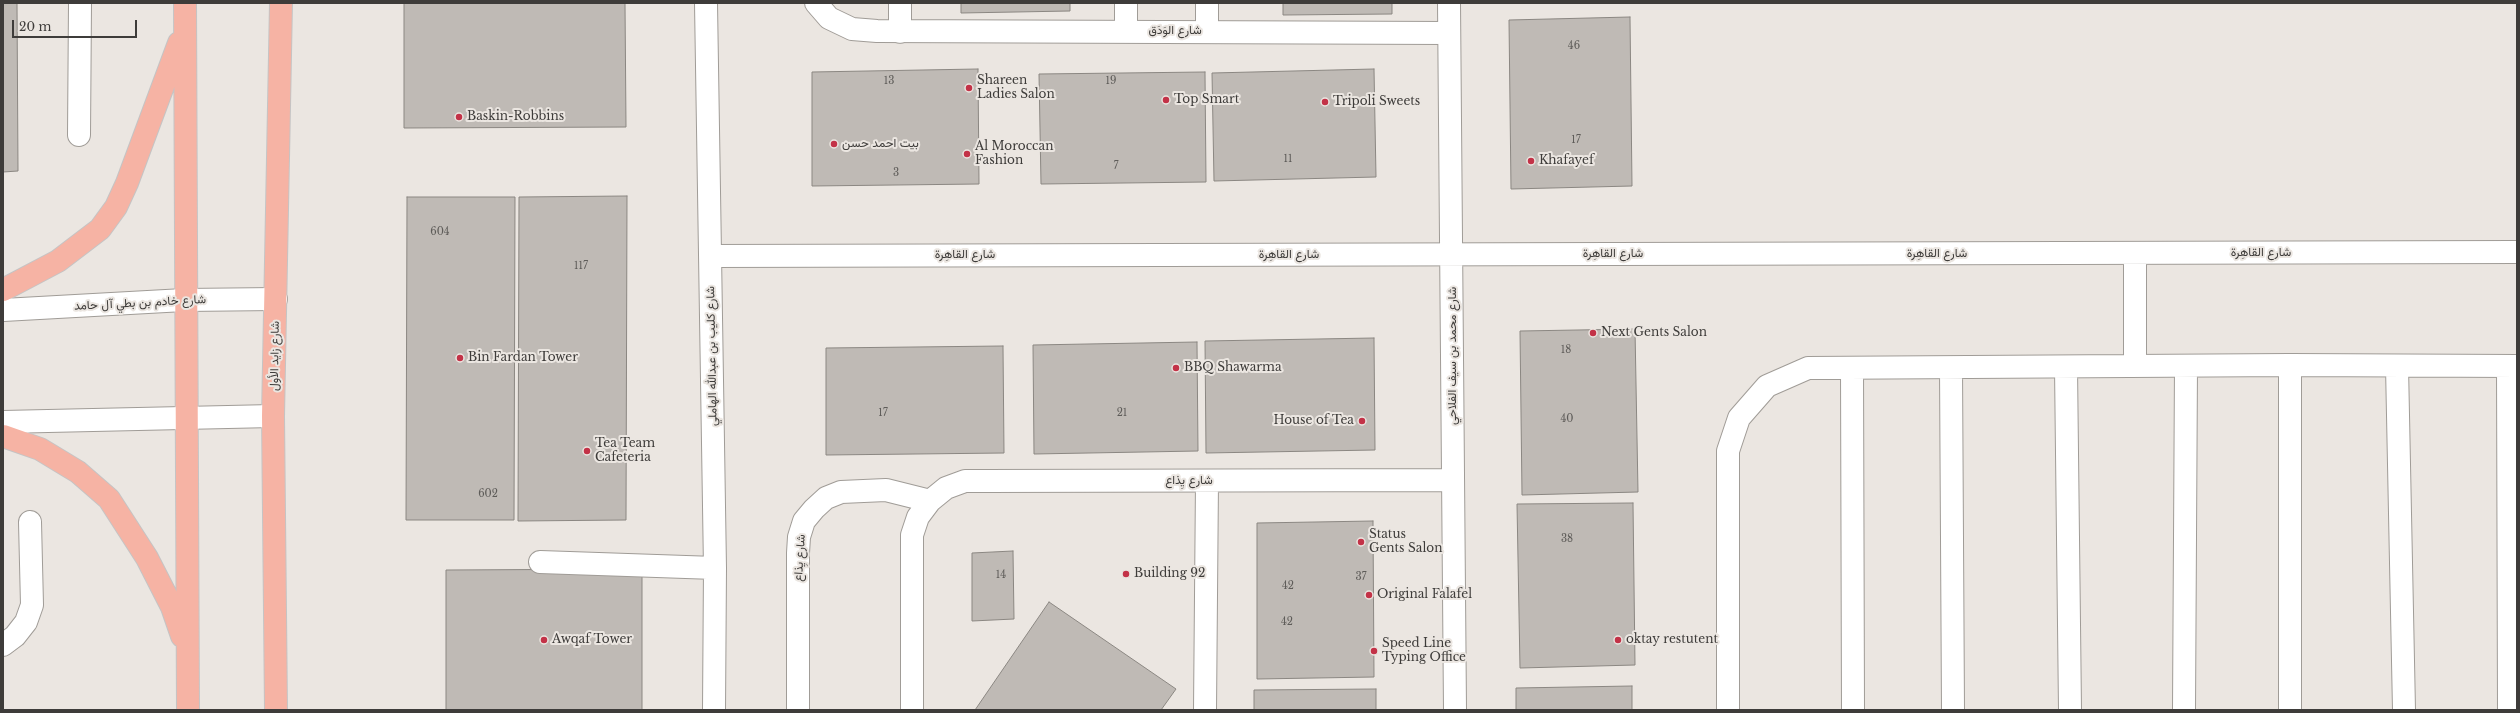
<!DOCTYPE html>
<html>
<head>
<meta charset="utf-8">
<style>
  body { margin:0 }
  #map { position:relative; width:2520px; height:713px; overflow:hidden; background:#ebe6e1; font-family:"Libre Baskerville",serif }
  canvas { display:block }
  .frame { position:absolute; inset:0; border:4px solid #3e3c3a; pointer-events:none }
  .scale { position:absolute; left:12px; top:20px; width:125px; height:18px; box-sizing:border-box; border:2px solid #3e3c3a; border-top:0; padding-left:5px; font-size:12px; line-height:14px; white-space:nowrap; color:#3e3c3a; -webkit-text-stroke:3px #ebe6e1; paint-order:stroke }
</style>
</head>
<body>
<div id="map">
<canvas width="2520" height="713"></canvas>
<div class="frame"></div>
<div class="scale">20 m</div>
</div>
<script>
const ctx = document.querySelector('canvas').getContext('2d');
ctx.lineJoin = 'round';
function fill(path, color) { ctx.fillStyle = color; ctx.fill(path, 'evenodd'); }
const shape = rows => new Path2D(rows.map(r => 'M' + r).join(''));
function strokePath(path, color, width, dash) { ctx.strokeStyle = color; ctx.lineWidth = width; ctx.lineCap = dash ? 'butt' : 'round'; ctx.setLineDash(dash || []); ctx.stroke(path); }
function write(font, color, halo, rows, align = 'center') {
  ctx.font = font + ' "Libre Baskerville",Vazirmatn,serif'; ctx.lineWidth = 4; ctx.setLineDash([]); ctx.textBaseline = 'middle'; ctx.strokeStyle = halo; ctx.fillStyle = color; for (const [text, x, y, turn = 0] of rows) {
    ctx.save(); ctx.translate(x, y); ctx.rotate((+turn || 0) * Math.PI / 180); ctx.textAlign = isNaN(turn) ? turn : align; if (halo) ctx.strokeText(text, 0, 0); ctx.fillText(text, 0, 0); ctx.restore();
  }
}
const building = shape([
  [3,3,17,3,18,171,3,172,3,3],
  [404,3,625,3,626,127,404,128,404,3],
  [961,3,1070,3,1070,11,961,13,961,3],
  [1283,3,1392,3,1392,14,1283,15,1283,3],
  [1630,17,1632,186,1511,189,1509,20,1630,17],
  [978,69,979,184,812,186,812,72,978,69],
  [1374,69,1376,177,1214,181,1212,73,1374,69],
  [1205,72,1206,182,1041,184,1039,74,1205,72],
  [627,196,626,520,518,521,519,197,627,196],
  [407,197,515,197,514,520,406,520,407,197],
  [1635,329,1638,492,1522,495,1520,331,1635,329],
  [1374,338,1375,450,1206,453,1205,341,1374,338],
  [1197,342,1198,451,1034,454,1033,345,1197,342],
  [1003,346,1004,453,826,455,826,348,1003,346],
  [1633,503,1635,665,1520,668,1517,504,1633,503],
  [1373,521,1374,677,1257,679,1257,523,1373,521],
  [1013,551,1014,619,972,621,972,553,1013,551],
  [642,569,642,710,446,710,446,570,642,569],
  [1049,602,1176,689,1161,710,975,710,1049,602],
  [1632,686,1632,710,1516,710,1516,688,1632,686],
  [1376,689,1376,710,1254,710,1254,690,1376,689]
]);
fill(building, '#bfbab5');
strokePath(building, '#8b8782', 1);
const minor = shape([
  [706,3,715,568,714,710],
  [816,3,829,18,852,29,877,31,1449,33],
  [900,3,900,32],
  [1207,3,1207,31],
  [1449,3,1455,710],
  [1126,31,1126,3],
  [79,135,80,3],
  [710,256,2517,252],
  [3,310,184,300,276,299],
  [2290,365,2290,710],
  [2135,366,2135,253],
  [2397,366,2404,710],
  [2066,367,2070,710],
  [2508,367,2509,710],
  [1852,368,1853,710],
  [1951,368,1953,710],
  [3,422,273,416],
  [540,562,715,568],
  [3,645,15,636,26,622,32,605,30,522],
  [798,710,798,553,799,537,804,521,814,509,826,498,841,492,886,490,930,501],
  [912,710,912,535,918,517,930,501,946,488,965,481,985,481,1453,480],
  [1205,710,1207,481],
  [1728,710,1728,451,1739,418,1767,386,1808,368,2290,365,2517,366],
  [2184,710,2186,366]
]);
const major = shape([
  [185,3,188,710],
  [3,290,58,261,100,229,116,207,127,183,179,43],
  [3,436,40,449,78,472,109,499,147,558,172,607,182,636],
  [276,710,273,416,281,3]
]);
strokePath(minor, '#a09c97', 24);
strokePath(major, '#c5c4c4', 24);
strokePath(minor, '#fff', 22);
strokePath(major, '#f6b3a4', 22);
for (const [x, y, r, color] of [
  [969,88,4,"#c33247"],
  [1166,100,4,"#c33247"],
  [1325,102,4,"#c33247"],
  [459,117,4,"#c33247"],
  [834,144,4,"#c33247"],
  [967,154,4,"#c33247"],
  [1531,161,4,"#c33247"],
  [1593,333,4,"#c33247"],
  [460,358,4,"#c33247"],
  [1176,368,4,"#c33247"],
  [1362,421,4,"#c33247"],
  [587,451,4,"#c33247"],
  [1361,542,4,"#c33247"],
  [1126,574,4,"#c33247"],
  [1369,595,4,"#c33247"],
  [544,640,4,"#c33247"],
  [1618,640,4,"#c33247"],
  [1374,651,4,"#c33247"]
]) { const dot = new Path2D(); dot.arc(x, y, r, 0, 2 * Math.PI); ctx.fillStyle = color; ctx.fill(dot); strokePath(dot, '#ebe6e1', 1.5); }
write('10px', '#5e5c59', null, [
  ["46",1574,46],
  ["13",889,81],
  ["19",1111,81],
  ["17",1576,140],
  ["11",1288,159],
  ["7",1116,166],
  ["3",896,173],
  ["604",440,232],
  ["117",581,266],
  ["18",1566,350],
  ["17",883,413],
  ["21",1122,413],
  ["40",1567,419],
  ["602",488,494],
  ["38",1567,539],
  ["14",1001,575],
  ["37",1361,577],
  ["42",1288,586],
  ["42",1287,622]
]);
write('12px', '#3e3c3a', '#ebe6e1', [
  ["شارع الوَدَق",1175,31],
  ["شارع القاهِرة",2261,253],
  ["شارع القاهِرة",1613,254],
  ["شارع القاهِرة",1937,254],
  ["شارع القاهِرة",965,255],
  ["شارع القاهِرة",1289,255],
  ["شارع خادم بن بطي آل حامد",140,303,-3],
  ["شارع زايد الأول",275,356,-89],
  ["شارع كليب بن عبدالله الهاملي",712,356,-91],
  ["شارع محمد بن سيف الفلاحي",1453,356,-90],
  ["شارع يِذاع",1189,481],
  ["شارع يِذاع",800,558,-86]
]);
write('12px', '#3e3c3a', '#ebe6e1', [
  ["Shareen",977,81],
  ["Ladies Salon",977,95],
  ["Top Smart",1174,100],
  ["Tripoli Sweets",1333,102],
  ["Baskin-Robbins",467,117],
  ["بيت احمد حسن",842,144],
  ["Al Moroccan",975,147],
  ["Fashion",975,161],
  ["Khafayef",1539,161],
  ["Next Gents Salon",1601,333],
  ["Bin Fardan Tower",468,358],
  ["BBQ Shawarma",1184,368],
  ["House of Tea",1354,421,"right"],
  ["Tea Team",595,444],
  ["Cafeteria",595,458],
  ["Status",1369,535],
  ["Gents Salon",1369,549],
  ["Building 92",1134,574],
  ["Original Falafel",1377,595],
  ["Awqaf Tower",552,640],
  ["oktay restutent",1626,640],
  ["Speed Line",1382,644],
  ["Typing Office",1382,658]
], 'left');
</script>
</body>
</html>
